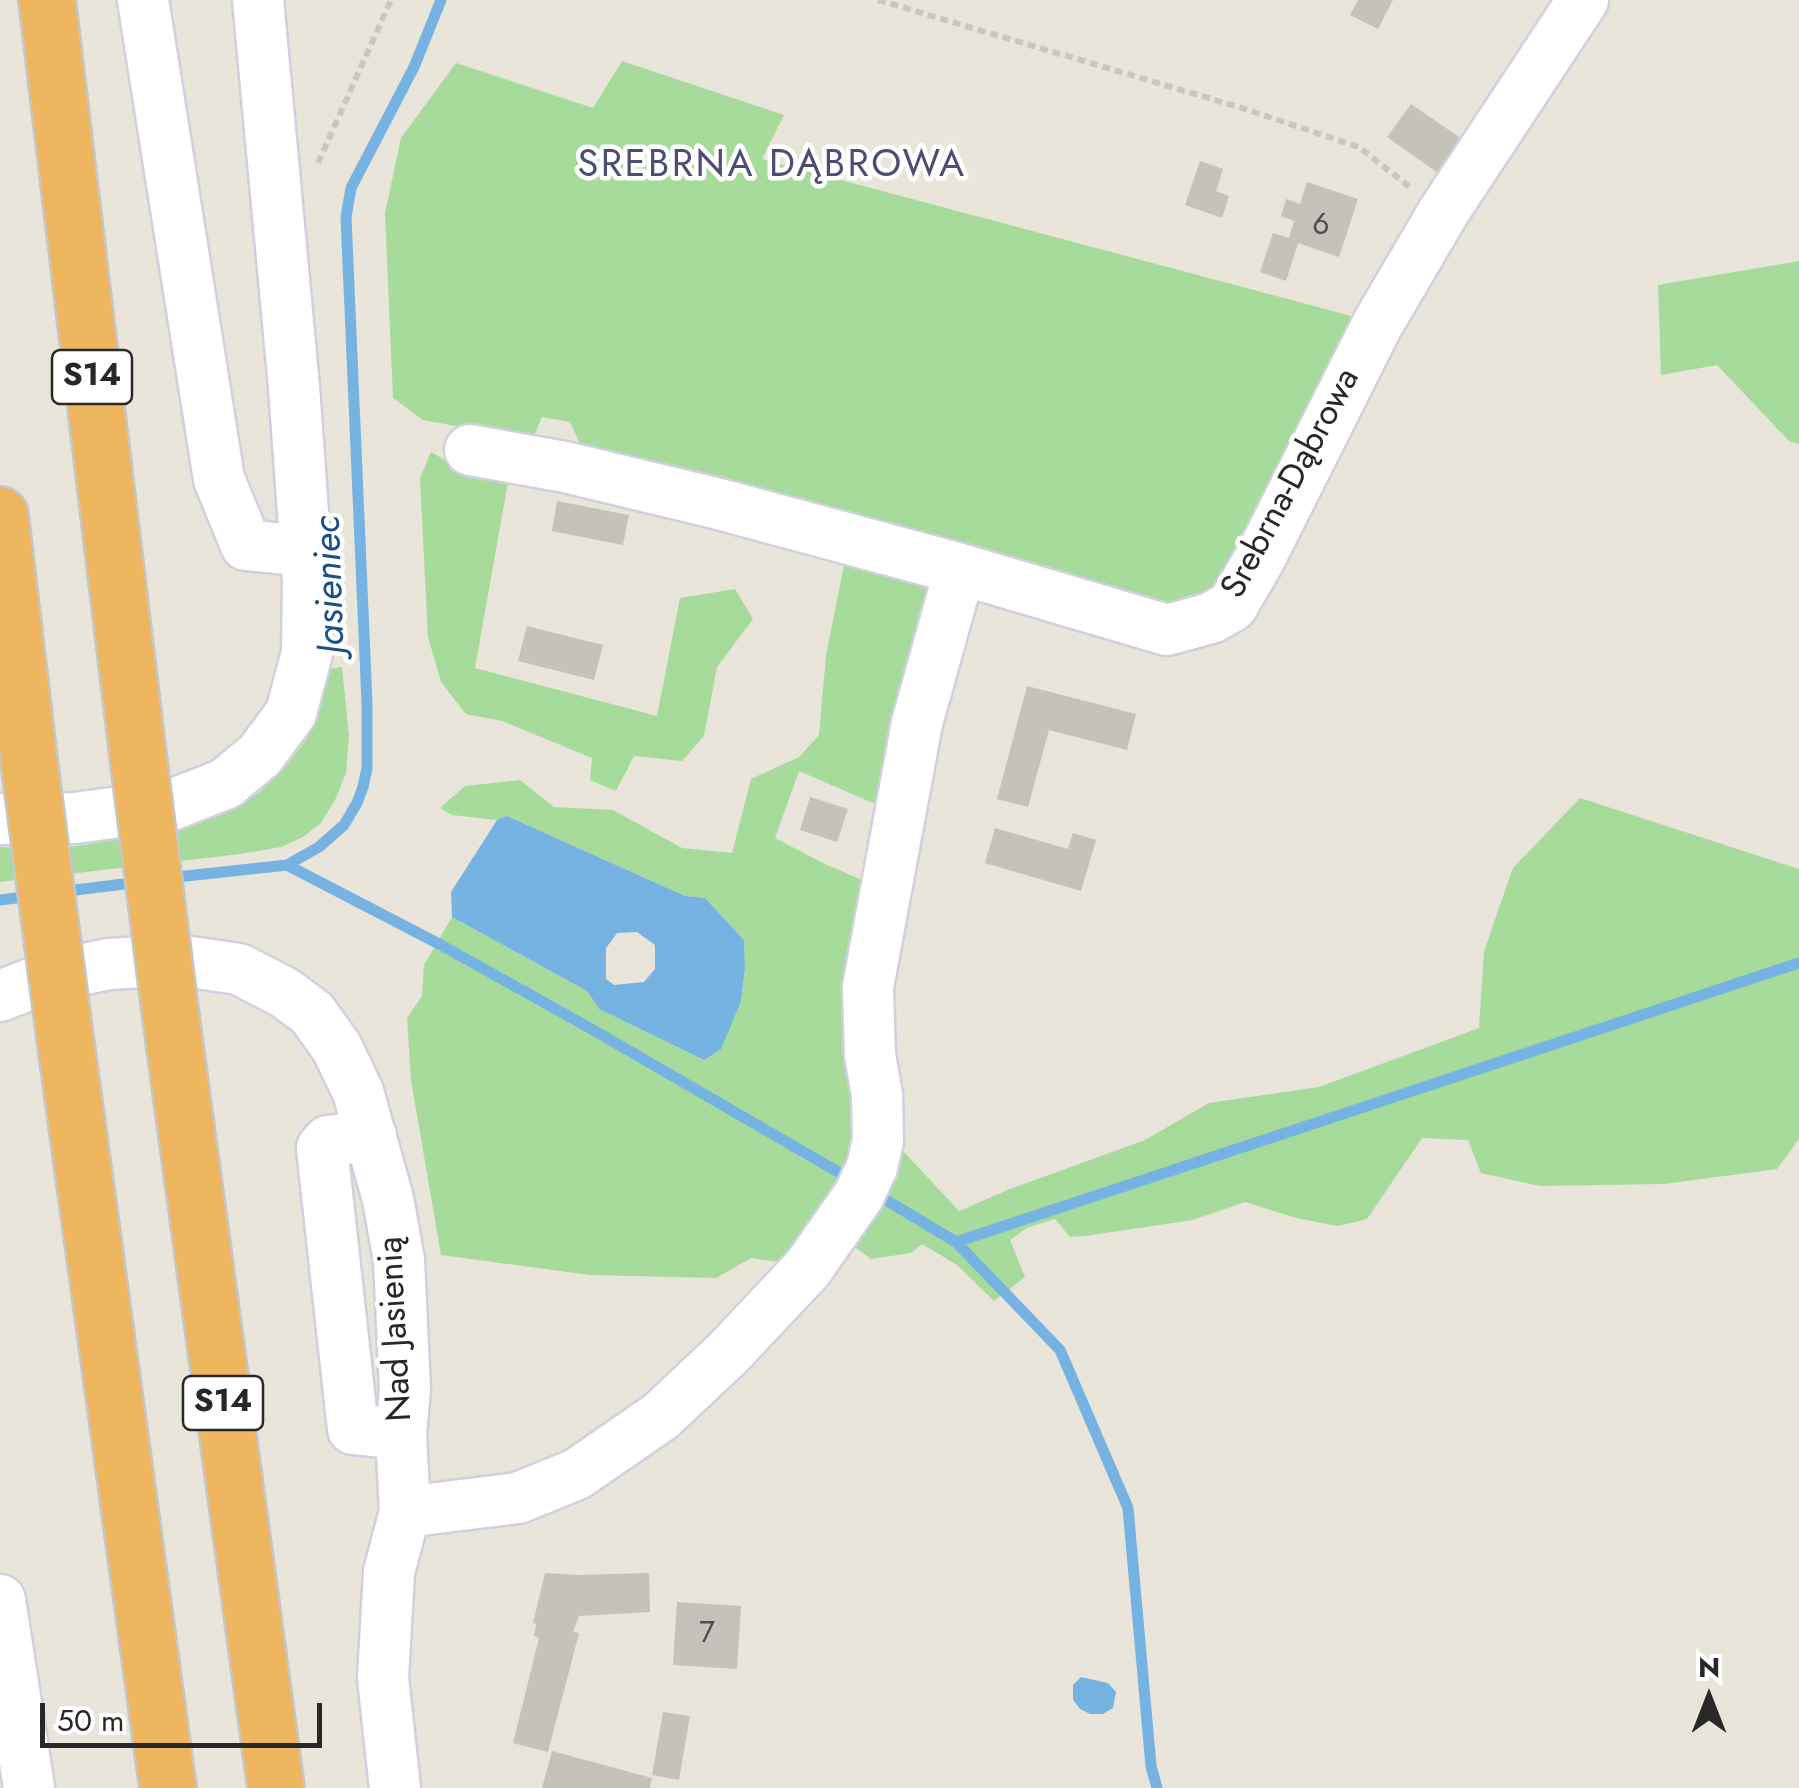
<!DOCTYPE html>
<html>
<head>
<meta charset="utf-8">
<style>
  body { margin:0 }
  #map { position:relative; width:1799px; height:1788px; overflow:hidden; background:#e9e5da; font-family:Jost,sans-serif }
  canvas { display:block }
  .north { position:absolute; left:1659px; top:1648px; width:100px; height:100px; -webkit-text-stroke:8px #fff; paint-order:stroke; rotate:0deg; font-size:28px; font-weight:700; line-height:40px; text-align:center; color:#282828 }
  .north::after { content:''; display:block; margin:auto; width:35px; height:45px; background:#282828; clip-path:polygon(50% 0,100% 100%,50% 72%,0 100%) }
  .scale { position:absolute; left:40px; top:1703px; width:282px; height:45px; box-sizing:border-box; border:5px solid #282828; border-top:0; padding-left:12px; font-size:30px; line-height:35px; white-space:nowrap; color:#282828; -webkit-text-stroke:8px #fff; paint-order:stroke }
</style>
</head>
<body>
<div id="map">
<canvas width="1799" height="1788"></canvas>
<div class="north">N</div>
<div class="scale">50 m</div>
</div>
<script>
const ctx = document.querySelector('canvas').getContext('2d');
ctx.lineJoin = 'round';
function fill(path, color) { ctx.fillStyle = color; ctx.fill(path, 'evenodd'); }
const shape = rows => new Path2D(rows.map(r => 'M' + r).join(''));
function strokePath(path, color, width, dash) { ctx.strokeStyle = color; ctx.lineWidth = width; ctx.lineCap = dash ? 'butt' : 'round'; ctx.setLineDash(dash || []); ctx.stroke(path); }
function write(font, color, halo, rows, align = 'center') {
  ctx.font = font + ' Jost,sans-serif'; ctx.lineWidth = 9; ctx.setLineDash([]); ctx.textBaseline = 'middle'; ctx.strokeStyle = halo; ctx.fillStyle = color; for (const [text, x, y, turn = 0] of rows) {
    ctx.save(); ctx.translate(x, y); ctx.rotate((+turn || 0) * Math.PI / 180); ctx.textAlign = isNaN(turn) ? turn : align; if (halo) ctx.strokeText(text, 0, 0); ctx.fillText(text, 0, 0); ctx.restore();
  }
}
fill(shape([
  [622,61,784,115,762,159,1359,318,1210,600,1179,611,585,454,570,422,542,417,532,440,423,420,393,398,385,213,401,138,456,63,593,108],
  [1799,261,1799,444,1789,441,1717,365,1661,375,1658,285],
  [431,452,467,473,508,482,475,668,657,716,680,598,735,589,753,619,717,667,704,736,682,761,634,756,616,791,590,780,592,758,502,721,466,714,441,682,428,637,420,478],
  [845,560,930,585,880,806,799,771,775,838,827,865,869,883,863,1163,790,1264,751,1258,716,1278,590,1275,441,1255,411,1080,407,1018,422,996,424,965,452,917,587,991,599,1009,704,1060,741,1001,745,968,744,940,705,898,685,896,507,816,497,820,452,815,440,808,465,786,520,780,554,807,613,810,682,848,732,853,751,779,799,757,819,735,826,655],
  [342,667,349,737,346,773,336,798,321,823,303,837,281,847,240,854,0,882,0,847,33,849,79,846,177,828,231,811,261,791,287,765,306,740,321,704,328,669],
  [1580,798,1799,869,1799,1139,1777,1169,1664,1184,1540,1186,1481,1173,1468,1140,1422,1138,1367,1219,1338,1226,1296,1218,1245,1202,1193,1220,1085,1236,1070,1237,1055,1219,1027,1228,1010,1240,1025,1277,994,1301,957,1265,922,1244,911,1253,871,1259,845,1240,889,1136,959,1211,1010,1189,1145,1140,1209,1103,1319,1087,1479,1028,1484,951,1513,868]
]), '#a6db9b');
fill(shape([
  [507,816,685,896,705,898,744,940,745,968,741,1001,721,1049,704,1060,599,1009,587,991,452,917,451,892,497,820],
  [637,932,655,945,655,969,644,982,614,985,606,979,606,948,617,933],
  [1081,1677,1108,1683,1116,1692,1113,1708,1103,1714,1090,1714,1080,1709,1073,1700,1073,1685]
]), '#76b3e2');
strokePath(shape([
  [287,865,441,945,588,1027,852,1180],
  [168,878,287,865,319,847,344,825,357,803,363,787,367,768,367,703,346,217,351,188,414,67,441,0],
  [59,892,140,882],
  [0,900,31,896],
  [876,1194,956,1242,1060,1350,1128,1508,1151,1766,1157,1788],
  [956,1242,1799,963]
]), '#76b3e2', 11);
fill(shape([
  [1358,0,1393,0,1378,29,1350,15],
  [1411,104,1465,141,1441,175,1387,137],
  [1200,161,1223,169,1216,191,1229,196,1222,218,1185,205],
  [1307,182,1358,199,1339,257,1298,243,1286,281,1260,272,1273,233,1289,238,1294,221,1281,216,1286,199,1300,204],
  [557,501,629,515,623,545,552,531],
  [527,626,603,645,594,680,518,661],
  [1027,686,1136,714,1127,750,1049,730,1028,807,997,799],
  [810,797,848,809,837,842,800,830],
  [995,828,1068,849,1073,833,1096,840,1081,891,985,863],
  [545,1573,578,1575,649,1573,650,1612,579,1616,573,1632,579,1633,548,1752,513,1743,539,1638,534,1636,536,1624,533,1623],
  [677,1602,741,1606,737,1669,673,1665],
  [663,1712,690,1716,679,1780,652,1775],
  [552,1751,652,1778,650,1788,542,1788]
]), '#c4c2ba');
const minor = shape([
  [143,0,219,479,246,545,305,551],
  [470,450,565,467,719,504,960,569,1167,630,1211,618,1232,606,1259,560,1377,325,1444,211,1583,0],
  [0,819,75,818,171,805,225,784,260,755,291,713,307,653,308,582,294,387,258,0],
  [0,996,51,976,109,964,177,960,239,969,285,993,312,1013,337,1048,358,1092,388,1199,399,1260,405,1389,401,1434,405,1512,389,1572,383,1678,395,1788],
  [371,1136,328,1141,322,1148,353,1429,401,1434],
  [405,1512,518,1498,577,1474,661,1416,728,1353,808,1268,859,1195,872,1167,878,1140,877,1095,870,1055,868,987,917,723,960,569],
  [0,1600,29,1788]
]);
const highway = shape([
  [47,0,138,755],
  [0,515,30,768],
  [171,1018,276,1788],
  [64,1030,168,1788]
]);
strokePath(minor, '#d0d0df', 55);
strokePath(highway, '#c7c7c7', 60);
strokePath(shape([
  [878,0,1242,108,1359,147,1411,188],
  [318,163,391,0]
]), '#c7c7c7', 6, [8, 5]);
strokePath(minor, '#fff', 50);
strokePath(highway, '#efb660', 55);
const highwayBridge = shape([
  [138,755,171,1018],
  [30,768,64,1030]
]);
strokePath(highwayBridge, '#c7c7c7', 60, []);
strokePath(highwayBridge, '#efb660', 55);
write('30px', '#4f4e4c', null, [
  ["6",1321,227],
  ["7",707,1635]
]);
for (const [x, y, w] of [
  [92,377,80],
  [223,1403,80]
]) { const box = new Path2D(); box.roundRect(x - w / 2, y - 27, w, 54, 8); ctx.fillStyle = '#fff'; ctx.fill(box); strokePath(box, '#282828', 2.5); }
write('bold 32px', '#282828', null, [
  ["S14",92,377],
  ["S14",223,1403]
]);
write('35px', '#282828', '#fff', [
  ["Srebrna-Dąbrowa",1292,484,-62],
  ["Nad Jasienią",397,1329,-93]
]);
ctx.letterSpacing = '2.5px';
write('38px', '#4d4d74', '#fff', [
  ["SREBRNA DĄBROWA",772,167]
]);
ctx.letterSpacing = '0px';
write('italic 38px', '#19508a', '#fff', [
  ["Jasieniec",332,585,-92]
]);
</script>
</body>
</html>
